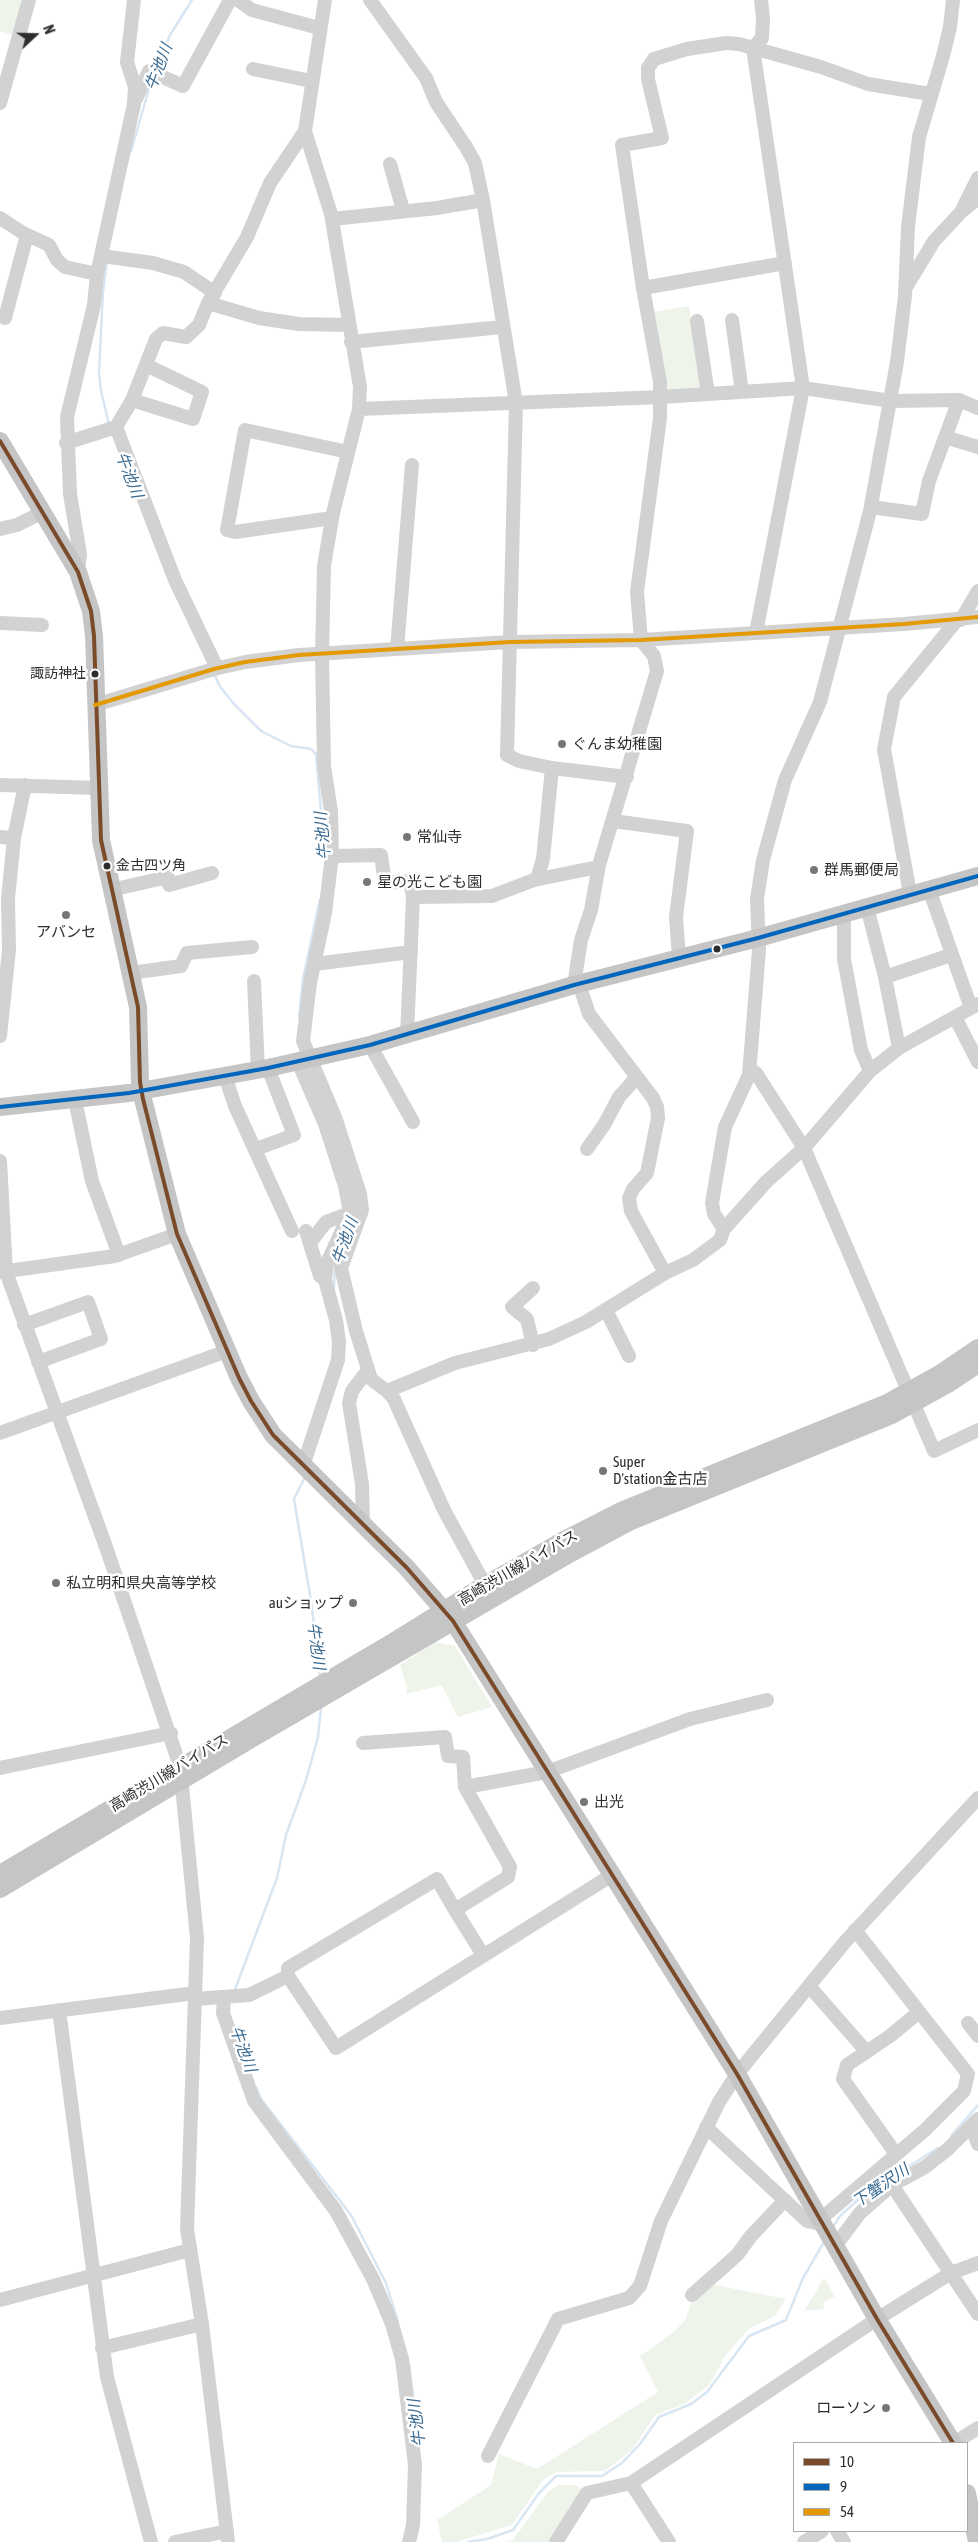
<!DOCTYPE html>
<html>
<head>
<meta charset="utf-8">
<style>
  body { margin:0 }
  #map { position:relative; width:978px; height:2542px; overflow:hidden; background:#fff; font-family:"Asap Condensed",sans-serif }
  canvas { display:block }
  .legend { position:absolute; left:793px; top:2442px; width:175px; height:90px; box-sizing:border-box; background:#fff; border:1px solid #ababab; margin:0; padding:6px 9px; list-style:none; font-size:15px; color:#2d2d2d }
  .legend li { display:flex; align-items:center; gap:10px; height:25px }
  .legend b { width:25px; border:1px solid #ababab }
  .north { position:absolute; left:10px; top:10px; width:50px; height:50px; -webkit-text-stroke:4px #fff; paint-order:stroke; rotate:69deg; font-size:14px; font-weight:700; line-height:20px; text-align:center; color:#2d2d2d }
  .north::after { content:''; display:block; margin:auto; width:18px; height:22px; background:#2d2d2d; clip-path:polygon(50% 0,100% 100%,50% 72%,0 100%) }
</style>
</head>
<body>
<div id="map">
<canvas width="978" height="2542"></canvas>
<ul class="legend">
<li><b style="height:6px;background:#7a4b2a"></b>10</li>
<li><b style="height:6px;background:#0065bd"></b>9</li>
<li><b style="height:6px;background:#e39a04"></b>54</li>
</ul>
<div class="north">N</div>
</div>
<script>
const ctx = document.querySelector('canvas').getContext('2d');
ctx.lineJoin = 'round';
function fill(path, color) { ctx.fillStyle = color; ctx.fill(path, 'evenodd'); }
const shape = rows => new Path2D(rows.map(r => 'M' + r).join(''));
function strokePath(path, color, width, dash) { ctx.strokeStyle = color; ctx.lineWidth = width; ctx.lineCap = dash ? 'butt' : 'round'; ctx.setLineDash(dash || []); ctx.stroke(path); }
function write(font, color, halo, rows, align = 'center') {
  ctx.font = font + ' "Asap Condensed","Noto Sans JP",sans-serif'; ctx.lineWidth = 5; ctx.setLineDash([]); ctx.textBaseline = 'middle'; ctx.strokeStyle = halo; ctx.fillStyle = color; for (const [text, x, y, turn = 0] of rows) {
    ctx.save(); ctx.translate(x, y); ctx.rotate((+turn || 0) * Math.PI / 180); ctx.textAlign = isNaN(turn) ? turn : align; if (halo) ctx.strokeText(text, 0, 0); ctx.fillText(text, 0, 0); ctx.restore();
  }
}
fill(shape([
  [0,0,26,0,16,36,0,31],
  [689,306,702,391,665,391,653,312],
  [435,1642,455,1646,492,1707,458,1717,442,1685,406,1694,407,1688,400,1665],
  [824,2278,835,2296,823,2303,824,2309,804,2311],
  [710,2284,786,2299,775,2316,750,2328,725,2356,710,2384,686,2403,655,2415,632,2450,605,2471,557,2472,543,2480,512,2525,456,2542,442,2542,437,2520,491,2485,499,2454,537,2469,658,2392,640,2356,674,2332,685,2320,693,2298],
  [558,2485,576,2485,584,2491,553,2542,503,2542,513,2540,547,2493]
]), '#eff4eb');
strokePath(shape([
  [156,70,170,35,192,0],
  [131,151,151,82],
  [107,261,103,292,99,373,101,391,109,424],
  [214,673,219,685,233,703,261,731,291,746,311,749,316,754,325,857],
  [299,1017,303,979,320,899],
  [334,1289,335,1262,339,1256],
  [305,1477,294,1499,311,1601,320,1676],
  [234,1992,277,1878,286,1835,306,1780,318,1737,321,1707],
  [256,2087,261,2099,351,2215,386,2283,398,2322],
  [951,2136,978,2105],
  [833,2227,840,2216,862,2196,938,2148],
  [409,2363,419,2445],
  [468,2542,487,2539,513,2530,539,2493,556,2476,602,2476,622,2463,640,2444,659,2417,691,2404,707,2392,749,2336,786,2320,803,2278,824,2242]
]), '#d7e6f2', 2.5);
strokePath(shape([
  [238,0,252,10,319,28],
  [325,0,305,131,331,214,360,387,359,409,333,513,324,566,322,654,324,766,331,811,332,856,325,913,310,983,303,1041,335,1117,360,1194,362,1210,341,1268,356,1331,371,1379,387,1391,455,1363,549,1339,586,1322,665,1273,693,1260,720,1240,724,1229,766,1182,804,1148,870,1071,899,1048,978,1004],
  [370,0,426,78,436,102,466,147,475,163,483,200,516,403,507,755,519,761,552,768,627,777],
  [253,69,311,81],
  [136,99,149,71,183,86,230,0],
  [0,103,29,0],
  [390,164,403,210],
  [963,208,978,178],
  [0,218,23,233,49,245,57,260,65,267,97,274],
  [332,219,437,208,483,200],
  [102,256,153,263,184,272,215,293],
  [643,288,785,263],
  [905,289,934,241,962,211,978,198],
  [208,303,259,318,299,324,349,325],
  [5,318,27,235],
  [732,320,742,392],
  [697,321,708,394],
  [351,342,502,327],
  [132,400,193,419,202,392,146,365],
  [359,409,661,397,803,388,891,401,959,400,978,408],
  [116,427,175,580,217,668],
  [945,437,978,447],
  [66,443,116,427,132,400,156,339,163,333,186,337,199,325,208,303,247,237,270,183,305,131],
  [871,507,922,514,929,481,959,400],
  [332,518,235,532,227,530,245,430,348,452],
  [0,529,17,525,43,512],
  [78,572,80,554,70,494,67,417,94,305,97,274,134,104,135,87,127,62,134,0],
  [961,620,978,591],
  [0,623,42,625],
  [756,633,803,388,753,48,762,38,763,18,761,0],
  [397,649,412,465],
  [95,705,214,669,245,662,299,655,510,642,641,640,904,624,978,617],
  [0,785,98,788],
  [613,821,687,831,676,917,679,957],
  [0,837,14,838],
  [332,856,381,855,385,883,410,881,413,897],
  [537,879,543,859,552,768],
  [929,889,971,1008],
  [111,890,168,877,169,885,212,873],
  [910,894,884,749,894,697,957,620],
  [867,907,885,977,899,1048],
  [844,913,844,959,861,1050,870,1071],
  [314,964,411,952],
  [131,973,181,966,187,953,252,947],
  [885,977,951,955],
  [254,981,258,1070],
  [579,984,589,1014,653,1098,657,1107,658,1118,647,1173,633,1189,629,1198,631,1211,665,1273],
  [574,985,581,940,591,910,599,865,657,671,654,656,641,640,637,592,660,418,660,382,643,288,622,145,662,138,648,79,648,68,654,59,687,49,726,43,739,44,821,67,868,84,930,94],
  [955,1017,978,1062],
  [407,1035,413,897,492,896,534,880,598,867],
  [0,1036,9,950,8,899,14,838,25,785],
  [370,1045,413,1122],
  [298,1062,325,1124,345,1186,350,1213,327,1263,325,1280,336,1320,339,1342,338,1360,303,1466],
  [750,1069,756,1073,804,1148,934,1451,978,1430],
  [225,1076,235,1106,292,1231],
  [75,1100,92,1181,119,1255],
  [256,1149,294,1135,268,1068],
  [587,1149,604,1125,619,1097,637,1077],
  [0,1161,6,1272,106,1547,180,1766,197,1938,187,2229,202,2324,228,2542],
  [724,1229,714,1214,712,1203,725,1127,749,1075,759,950,757,899,763,860,785,780,820,702,870,511,897,362,905,296,908,227,919,137,943,56,950,27,953,0],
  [306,1231,320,1276,325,1280],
  [310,1243,326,1222,350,1213],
  [0,1272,115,1256,177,1234],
  [606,1310,629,1356],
  [24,1325,88,1302,101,1339,38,1362],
  [533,1345,527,1319,512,1307,533,1288],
  [387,1391,394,1399,444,1510,485,1585],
  [0,1433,227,1351],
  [363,1525,362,1484,349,1403,352,1391,368,1370],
  [363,1743,445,1737,448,1756,463,1757,465,1787],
  [0,1768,171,1733],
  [612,1875,336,2048,288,1976,288,1968,437,1879,455,1910,508,1877,510,1867,465,1787,547,1772,690,1719,767,1700],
  [455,1910,483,1955],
  [809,1986,866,2051],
  [224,1997,223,2013,254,2101,336,2211,373,2279,392,2324,402,2359,415,2465,413,2525,409,2542],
  [195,1999,249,1995,288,1976],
  [59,2010,107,2377,151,2542],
  [0,2018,195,1993],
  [968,2023,978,2036],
  [971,2126,978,2144],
  [706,2127,807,2221,816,2223,925,2130,964,2091,968,2074,855,1930],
  [896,2154,843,2079,847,2065,890,2036,919,2012],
  [892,2185,978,2314],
  [836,2245,860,2213,892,2185,925,2167,947,2150,978,2119],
  [692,2295,737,2255,751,2236,785,2200],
  [0,2300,190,2250],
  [102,2348,202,2324],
  [954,2443,978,2428],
  [488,2456,558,2319,629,2298,640,2286,661,2221,719,2102,737,2074,844,1943,978,1798],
  [631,2483,669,2542],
  [837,2531,844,2542],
  [175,2542,227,2531],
  [556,2542,587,2493,631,2483,877,2319,951,2273,978,2263],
  [804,2542,822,2531]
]), '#d2d2d2', 14);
strokePath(shape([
  [0,441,78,572,91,611,94,636,101,840,138,1007,140,1082,143,1099,177,1234,239,1378,251,1401,273,1435,407,1568,453,1621,737,2074,877,2319,953,2443],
  [0,1107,129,1093,268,1068,370,1045,574,985,758,938,978,876],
  [0,1874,393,1642,485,1585,564,1540,623,1510,887,1403,941,1373,978,1348],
  [0,1889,251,1739,571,1553,629,1522,892,1415,948,1384,978,1364],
  [967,2493,977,2542]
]), '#c5c5c5', 18);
strokePath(shape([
  [0,441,78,572,91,611,94,636,101,840,138,1007,140,1082,143,1099,177,1234,239,1378,251,1401,273,1435,407,1568,453,1621,737,2074,877,2319,953,2443]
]), '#7a4b2a', 4);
strokePath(shape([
  [0,1107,129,1093,268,1068,370,1045,574,985,758,938,978,876]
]), '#0065bd', 4);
strokePath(shape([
  [95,705,214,669,245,662,299,655,510,642,641,640,904,624,978,617]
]), '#e39a04', 4);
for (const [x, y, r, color] of [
  [95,674,4.5,"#2d2d2d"],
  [562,744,5,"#767676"],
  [407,837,5,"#767676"],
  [107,866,4.5,"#2d2d2d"],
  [814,870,5,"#767676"],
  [367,882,5,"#767676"],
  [66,915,5,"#767676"],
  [717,949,4.5,"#2d2d2d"],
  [603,1471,5,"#767676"],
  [56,1583,5,"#767676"],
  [353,1603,5,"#767676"],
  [584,1802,5,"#767676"],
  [886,2408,5,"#767676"]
]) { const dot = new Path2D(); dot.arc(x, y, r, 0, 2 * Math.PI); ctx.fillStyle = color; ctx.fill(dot); strokePath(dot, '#fff', 2); }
write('14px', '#2d2d2d', '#fff', [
  ["諏訪神社",86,674],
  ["金古四ツ角",116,866,"left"]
], 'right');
write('15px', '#2d2d2d', '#fff', [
  ["ぐんま幼稚園",572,744],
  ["常仙寺",417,837],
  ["群馬郵便局",824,870],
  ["星の光こども園",377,882],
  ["アバンセ",66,932,"center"],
  ["Super",613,1462],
  ["D'station金古店",613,1479],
  ["私立明和県央高等学校",66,1583],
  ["auショップ",343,1603,"right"],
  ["出光",594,1802],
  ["ローソン",876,2408,"right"]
], 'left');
write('15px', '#2d2d2d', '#fff', [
  ["高崎渋川線バイパス",518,1568,-30],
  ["高崎渋川線バイパス",169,1773,-31]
]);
write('italic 16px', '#396a91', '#fff', [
  ["牛池川",159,67,-69],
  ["牛池川",129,475,69],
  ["牛池川",323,836,-95],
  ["牛池川",345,1241,-71],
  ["牛池川",316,1646,82],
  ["牛池川",243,2049,70],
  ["下蟹沢川",881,2186,-34],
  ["牛池川",417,2423,-97]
]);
</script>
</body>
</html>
